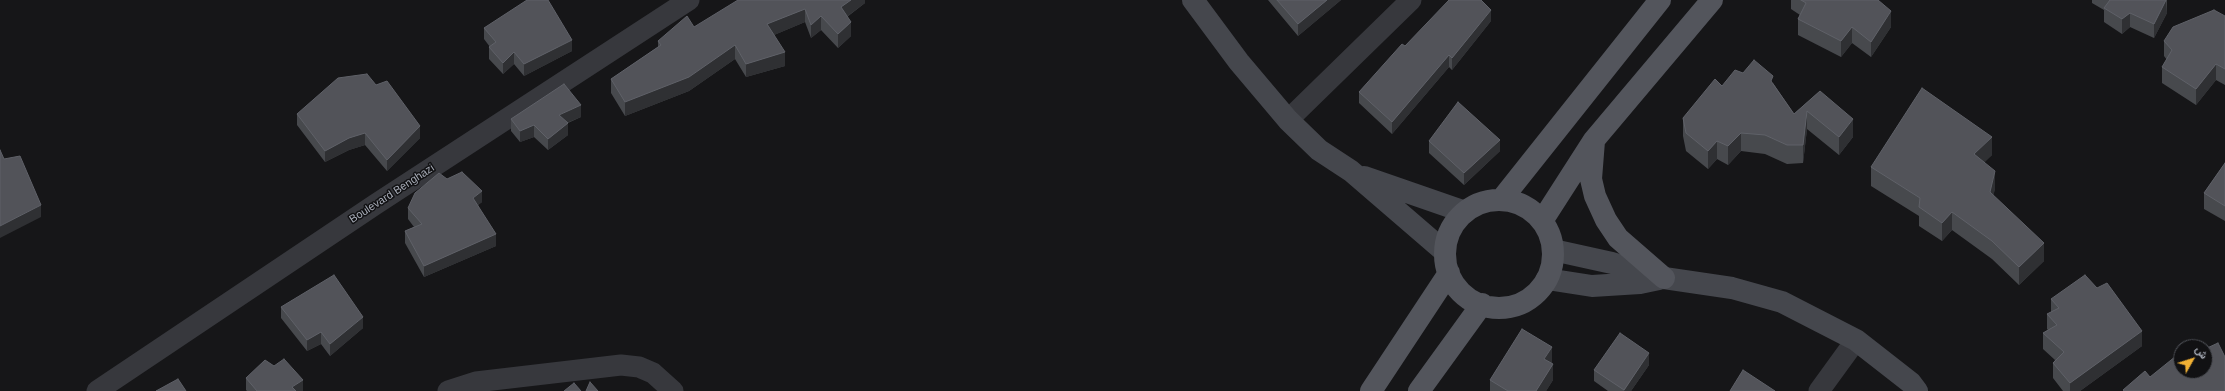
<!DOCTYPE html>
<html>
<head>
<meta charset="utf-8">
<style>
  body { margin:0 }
  #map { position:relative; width:2225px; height:391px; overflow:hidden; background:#161618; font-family:Arial,Vazirmatn,sans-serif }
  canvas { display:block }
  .north { position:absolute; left:2173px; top:339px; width:40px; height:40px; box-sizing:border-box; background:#111113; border:1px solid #4d4f55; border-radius:50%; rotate:51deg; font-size:11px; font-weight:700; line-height:16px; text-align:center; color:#a8adb8 }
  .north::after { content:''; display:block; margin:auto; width:14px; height:18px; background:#f2b134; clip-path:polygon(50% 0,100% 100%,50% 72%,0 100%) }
</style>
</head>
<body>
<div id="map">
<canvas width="2225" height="391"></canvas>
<div class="north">ش</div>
</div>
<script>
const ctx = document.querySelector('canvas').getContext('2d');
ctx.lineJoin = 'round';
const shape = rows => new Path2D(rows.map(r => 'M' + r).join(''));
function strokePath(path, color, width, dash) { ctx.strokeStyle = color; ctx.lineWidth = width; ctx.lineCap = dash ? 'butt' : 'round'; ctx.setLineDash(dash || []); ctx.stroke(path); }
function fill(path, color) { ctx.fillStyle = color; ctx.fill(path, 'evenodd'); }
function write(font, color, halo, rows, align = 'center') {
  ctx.font = font + ' Arial,sans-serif'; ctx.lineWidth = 3; ctx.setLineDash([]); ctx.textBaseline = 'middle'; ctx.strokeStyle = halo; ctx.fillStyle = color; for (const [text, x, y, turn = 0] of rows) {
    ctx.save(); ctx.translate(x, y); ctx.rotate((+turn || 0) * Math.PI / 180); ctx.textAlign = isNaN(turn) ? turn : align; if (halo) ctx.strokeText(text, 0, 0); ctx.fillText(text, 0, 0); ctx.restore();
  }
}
strokePath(shape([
  [1288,120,1411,0],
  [97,391,376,204,689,0],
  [448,391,476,382,621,365,639,367,653,373,673,391],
  [1819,391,1856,340]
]), '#37383d', 21);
strokePath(shape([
  [1193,0,1239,62,1288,120,1319,150,1351,171,1445,252],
  [1364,177,1465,212],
  [1553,250,1612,263,1664,278,1732,288,1782,302,1856,340,1911,383,1917,391],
  [1547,279,1592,286,1640,283,1659,279]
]), '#45474d', 22);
strokePath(shape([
  [1594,141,1591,179,1595,196,1606,220,1618,238,1664,278],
  [1501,200,1660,0],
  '1445 254a54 54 0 1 1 108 0a54 54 0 1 1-108 0Z',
  [1542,221,1594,140,1712,0],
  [1371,391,1449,273],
  [1419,391,1482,304]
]), '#53555c', 22);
fill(shape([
  [865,0,865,3,847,17,851,36,838,48,821,30,811,38,805,22,774,35,785,66,746,77,735,59,689,91,625,116,611,93,611,79,658,47,658,41,694,27],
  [1268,0,1341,0,1298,36],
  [1791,0,1878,0,1891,27,1871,57,1852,43,1841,57,1798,35,1798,19,1800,15,1791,9],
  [2092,0,2167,0,2167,13,2154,38,2130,27,2122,34,2104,22,2104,10,2092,3],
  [2225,16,2225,85,2216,80,2196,105,2162,83,2162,67,2167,60,2164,56,2164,41],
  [1491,21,1452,70,1449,67,1392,134,1359,103,1359,92,1405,46],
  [484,28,572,51,524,76,514,64,503,74,489,59,489,47,490,47,484,39],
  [1773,83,1794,114,1820,91,1853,137,1839,155,1807,129,1803,163,1787,164,1765,154,1741,151,1728,165,1717,159,1708,169,1686,151,1683,136,1683,118,1722,86],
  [297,114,420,138,387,171,365,145,349,150,325,162,297,125],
  [581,117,568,123,568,135,548,150,534,137,520,142,511,131,511,119],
  [1429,141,1500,151,1464,185,1429,153],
  [1992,155,1984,162,1995,189,1993,195,2044,261,2019,285,1992,259,1952,230,1942,241,1919,226,1919,216,1871,186,1871,167],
  [2225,163,2225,221,2204,209,2204,193],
  [482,202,478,205,496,246,424,277,405,243,405,231,414,227,408,219,408,208],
  [2051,299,2142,346,2080,391,2063,391,2053,378,2053,363,2055,360,2043,349,2043,333,2048,330,2047,329,2047,314,2051,312],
  [281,307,363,328,330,356,321,344,307,351,281,318],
  [1552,363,1553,380,1546,391,1490,391,1490,380],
  [1649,365,1631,391,1608,391,1594,381,1594,370],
  [246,378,303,391,247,391,246,390]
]), '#47494d');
fill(shape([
  [851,0,865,0,865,3,841,21,841,7],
  [1327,0,1341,0,1298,36,1298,24],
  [2166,0,2167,13,2154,38,2154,24],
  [805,9,805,22,767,38,767,24],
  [1491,10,1491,21,1452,70,1452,58],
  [1891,11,1891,27,1871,57,1871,42],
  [2130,13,2130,27,2122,34,2122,19],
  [821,16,821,30,811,38,811,25],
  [851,22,851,36,838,48,838,34],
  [1852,27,1852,43,1841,57,1841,41],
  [572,40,572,51,524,76,524,64],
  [735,45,735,59,689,91,625,116,625,102],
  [514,52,514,64,503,74,503,63],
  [785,52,785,66,746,77,746,64],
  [1449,55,1449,67,1392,134,1392,122],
  [2216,64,2216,80,2196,105,2196,89],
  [581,105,581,117,559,126,559,115],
  [1807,111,1807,129,1803,163,1803,145],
  [1853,119,1853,137,1839,155,1839,137],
  [568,123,568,135,548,150,548,139],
  [534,125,534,137,520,142,520,131],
  [420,126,420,138,387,171,387,160],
  [365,133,365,145,349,150,325,162,325,151,349,138],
  [1741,133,1741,151,1728,165,1728,146],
  [1992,137,1992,155,1974,173,1974,154],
  [1500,140,1500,151,1464,185,1464,173],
  [1717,141,1717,159,1708,169,1708,151],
  [1995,171,1995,189,1990,210,1990,192],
  [482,191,482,202,473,209,473,198],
  [41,205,41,217,0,238,0,226],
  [1952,212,1952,230,1942,241,1942,223],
  [496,234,496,246,424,277,424,266],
  [2044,243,2044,261,2019,285,2019,267],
  [363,317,363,328,330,356,330,344],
  [2142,331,2142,346,2080,391,2070,391,2070,383],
  [321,332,321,344,307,351,307,340],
  [1552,347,1552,363,1544,375,1544,359],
  [1649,353,1649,365,1631,391,1624,391],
  [1553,364,1553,380,1546,391,1536,391],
  [303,380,303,391,292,391,292,387]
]), '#2f3033');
const building = shape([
  [527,0,548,0,572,40,524,64,514,52,503,63,489,47,496,42,484,28,527,0],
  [738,0,851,0,841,7,851,22,838,34,821,16,811,25,805,9,767,24,785,52,746,64,735,45,689,77,625,102,611,79,661,45,658,41,687,16,694,27,738,0],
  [1277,0,1327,0,1298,24,1277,0],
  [1449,0,1481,0,1491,10,1452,58,1449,55,1392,122,1359,92,1402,44,1405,46,1449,0],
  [1801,0,1878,0,1891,11,1871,42,1852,27,1841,41,1798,19,1806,3,1801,0],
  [2110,0,2166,0,2154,24,2130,13,2122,19,2104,8,2110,0],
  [2214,10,2225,16,2225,69,2216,64,2196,89,2162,67,2172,50,2164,41,2173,27,2214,10],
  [1754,60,1773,76,1771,81,1794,114,1820,91,1853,119,1839,137,1807,111,1803,145,1787,145,1765,135,1741,133,1728,146,1717,141,1708,151,1686,133,1683,118,1715,79,1722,86,1735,70,1743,73,1754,60],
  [367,74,376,85,387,81,420,126,387,160,365,133,349,138,325,151,297,114,338,78,367,74],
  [564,84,581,105,559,115,568,123,548,139,534,125,520,131,511,119,564,84],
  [1922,88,1992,137,1974,154,1995,171,1990,192,2044,243,2019,267,1992,241,1952,212,1942,223,1919,207,1920,198,1871,167,1922,88],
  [1458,102,1500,140,1464,173,1429,141,1458,102],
  [0,150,4,159,20,156,41,205,0,226,0,150],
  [2225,163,2225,206,2204,193,2225,163],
  [462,172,482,191,473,198,496,234,424,266,405,231,422,224,408,208,415,193,439,173,447,179,462,172],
  [334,275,363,317,330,344,321,332,307,340,281,307,334,275],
  [2085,275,2097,288,2107,283,2142,331,2070,383,2053,363,2064,352,2043,333,2057,325,2047,314,2059,308,2051,299,2085,275],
  [1522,329,1552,347,1544,359,1553,364,1536,391,1508,391,1490,380,1522,329],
  [1620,333,1649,353,1624,390,1594,370,1620,333],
  [2218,343,2225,357,2225,391,2124,391,2123,390,2145,371,2150,377,2181,352,2181,371,2205,371,2205,349,2218,343],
  [284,359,303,380,292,387,296,391,257,391,246,378,265,360,274,366,284,359],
  [1743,370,1775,391,1730,391,1743,370],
  [178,379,186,391,156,391,178,379],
  [590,382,598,391,586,391,590,382],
  [574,383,581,391,564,391,574,383]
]);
fill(building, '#525359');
strokePath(building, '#5f6168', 1);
write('11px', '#a8adb8', '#111113', [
  ["Boulevard Benghazi",392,194,-33]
]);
</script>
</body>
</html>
